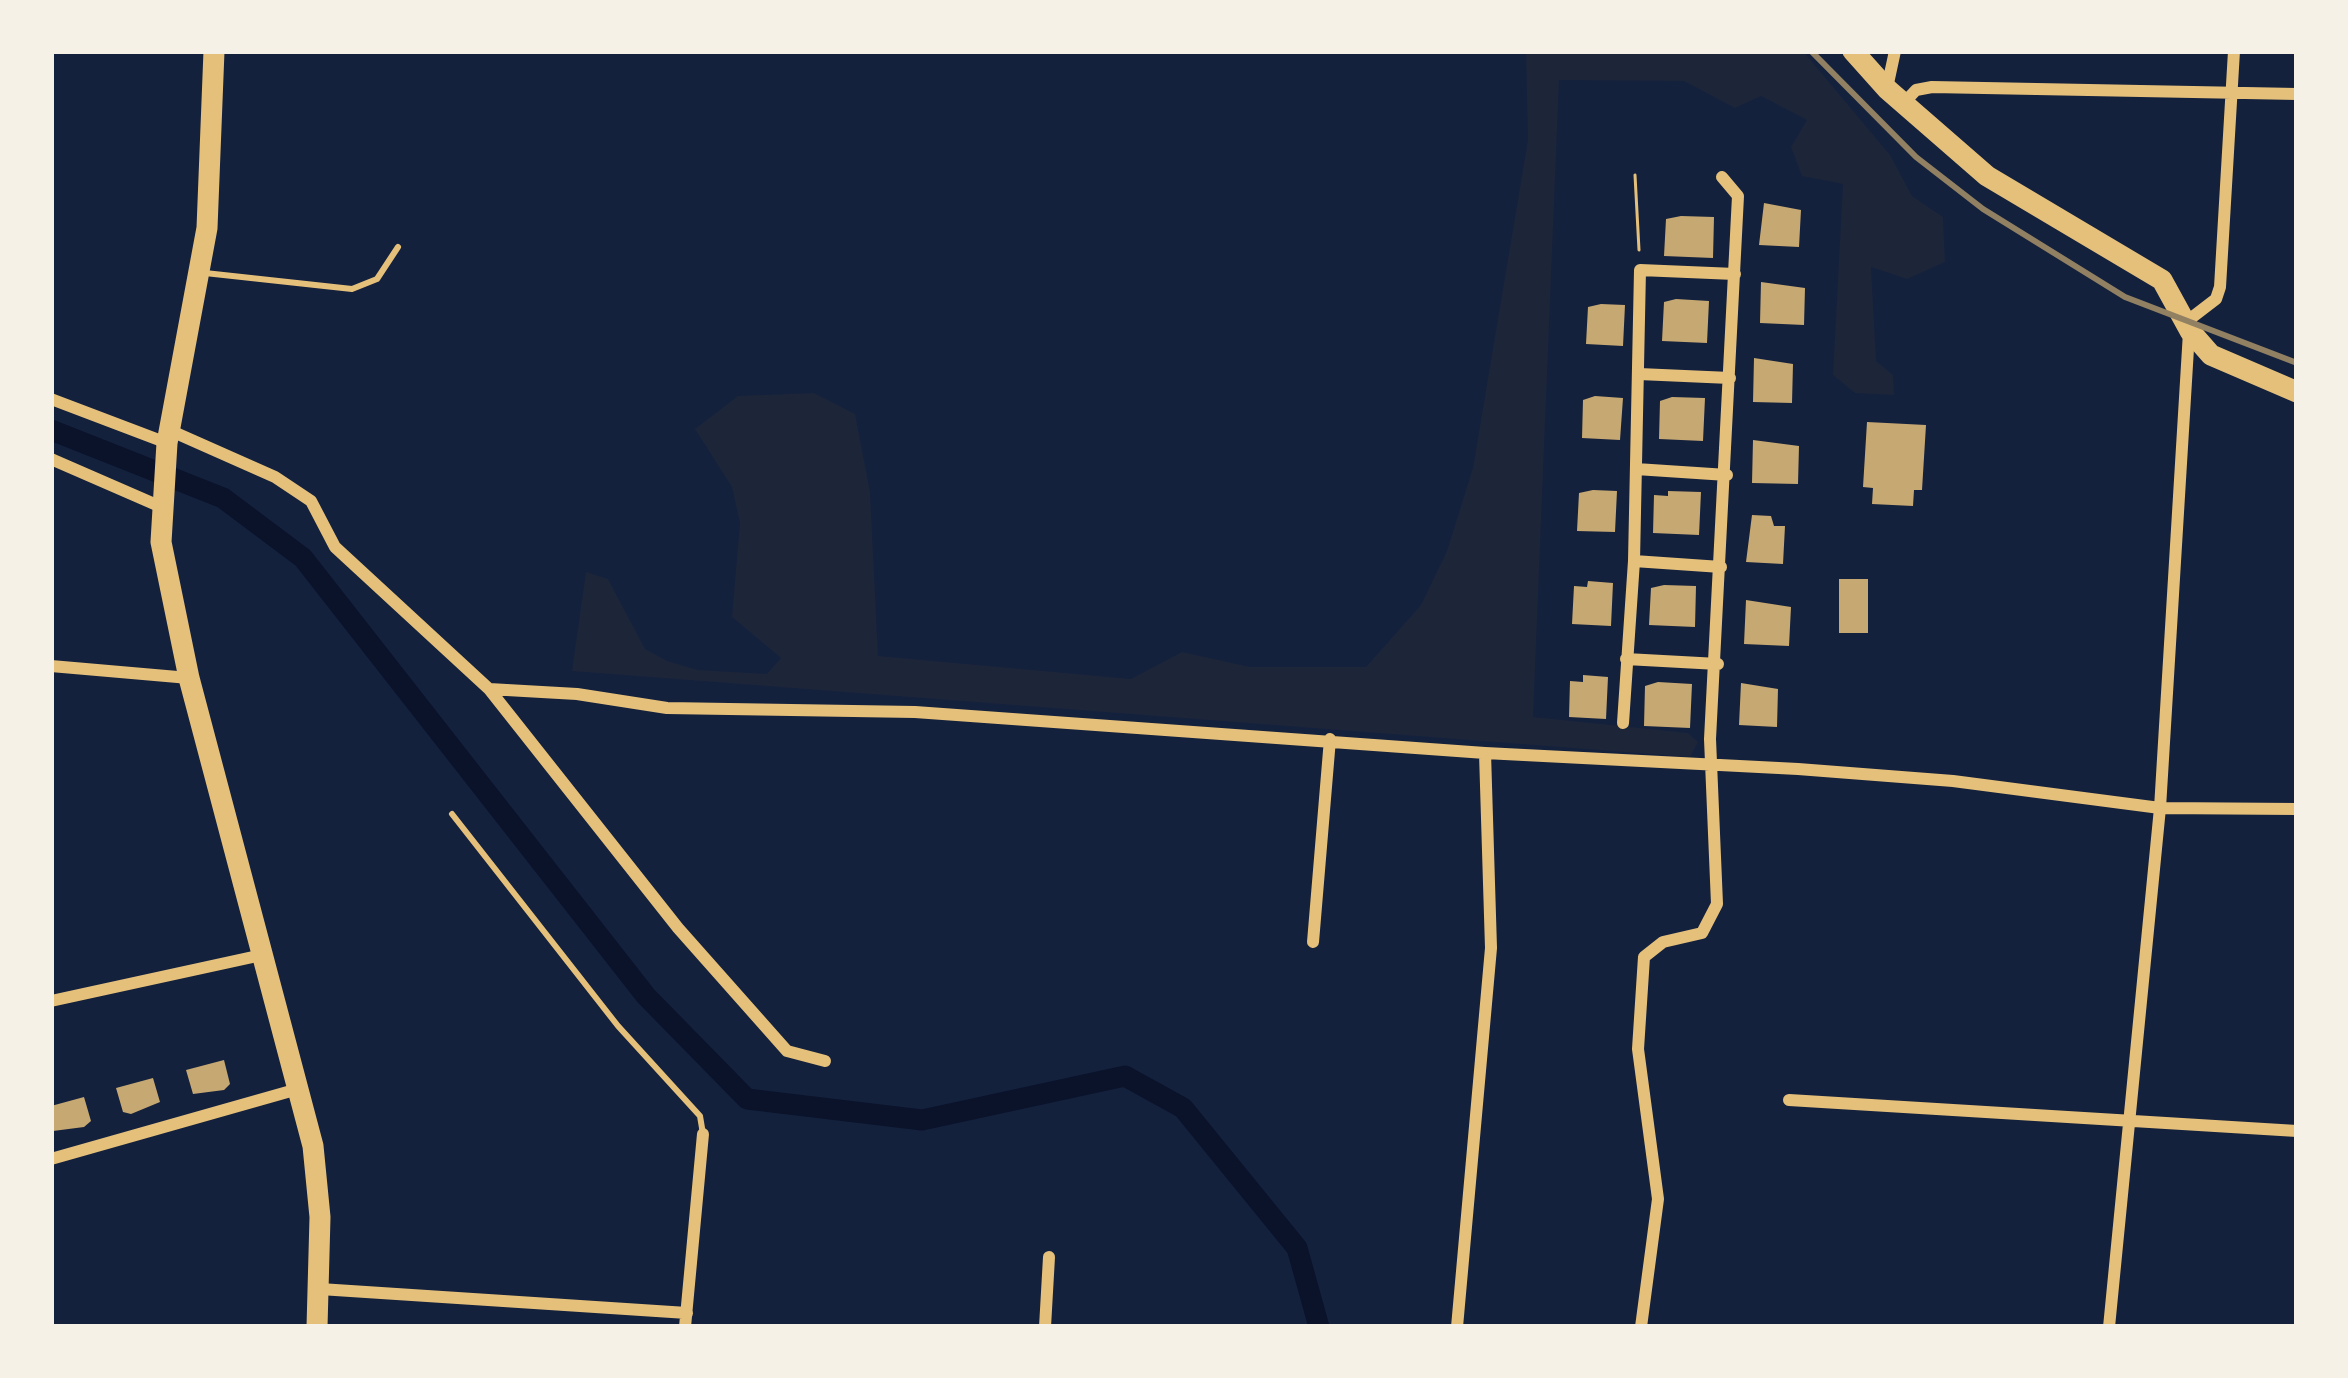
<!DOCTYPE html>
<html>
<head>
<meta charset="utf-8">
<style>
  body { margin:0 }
  #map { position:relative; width:2348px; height:1378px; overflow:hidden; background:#14213d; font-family:Montserrat,sans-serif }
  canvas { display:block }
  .frame { position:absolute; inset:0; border:54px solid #f6f1e7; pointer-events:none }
</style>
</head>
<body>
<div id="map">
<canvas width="2348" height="1378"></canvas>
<div class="frame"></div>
</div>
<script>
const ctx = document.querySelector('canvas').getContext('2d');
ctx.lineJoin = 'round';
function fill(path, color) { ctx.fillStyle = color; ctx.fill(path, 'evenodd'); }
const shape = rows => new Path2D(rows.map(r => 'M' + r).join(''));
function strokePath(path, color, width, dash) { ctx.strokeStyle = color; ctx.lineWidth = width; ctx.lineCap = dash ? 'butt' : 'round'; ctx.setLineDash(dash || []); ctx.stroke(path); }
fill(shape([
  [1526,51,1803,51,1890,155,1912,196,1943,217,1945,262,1907,279,1871,267,1876,361,1893,375,1894,395,1855,393,1833,375,1843,184,1802,176,1791,147,1807,120,1761,96,1735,108,1684,81,1559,80,1533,717,1688,733,1698,742,1690,757,572,671,586,572,608,579,645,649,667,661,698,670,767,674,781,658,732,617,740,523,732,487,695,429,738,396,814,393,855,414,870,492,878,656,1131,679,1182,652,1250,667,1366,667,1421,605,1447,551,1473,468,1528,140]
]), '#1d2539');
strokePath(shape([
  [51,430,223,498,303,558,646,996,747,1099,922,1120,1125,1076,1183,1108,1297,1248,1319,1327]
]), '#0b132b', 21);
fill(shape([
  [1764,203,1801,210,1799,247,1759,245],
  [1681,216,1714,217,1713,258,1664,256,1666,219],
  [1761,282,1805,288,1804,325,1760,323],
  [1676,299,1709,301,1707,343,1662,341,1664,302],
  [1601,304,1625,305,1623,346,1586,344,1588,307],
  [1754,358,1793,364,1792,403,1753,402],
  [1595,396,1623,398,1620,440,1582,438,1583,400],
  [1672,397,1705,398,1703,441,1659,439,1660,401],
  [1867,422,1926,425,1922,490,1914,490,1913,506,1872,504,1873,488,1863,487],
  [1753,440,1799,446,1798,484,1752,483],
  [1593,490,1617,491,1615,532,1577,531,1579,493],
  [1668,491,1701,492,1699,535,1653,533,1654,495,1668,496],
  [1752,515,1771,516,1774,526,1785,526,1783,564,1746,562],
  [1839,579,1868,579,1868,633,1839,633],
  [1588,581,1613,583,1611,626,1572,624,1574,586,1587,587],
  [1664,585,1696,586,1695,627,1649,625,1651,588],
  [1746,600,1791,607,1789,646,1744,644],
  [1583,675,1608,677,1606,719,1569,717,1570,681,1583,682],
  [1658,682,1692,684,1690,728,1644,726,1645,686],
  [1741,683,1778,689,1777,727,1739,725],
  [224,1060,230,1084,224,1090,193,1094,186,1070],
  [153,1078,160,1102,131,1114,123,1112,116,1088],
  [84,1097,91,1121,84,1127,53,1131,51,1106]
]), '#c6a872');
strokePath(shape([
  [1635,175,1639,250]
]), '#e5c07b', 3);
strokePath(shape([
  [205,273,352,289,377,279,398,247],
  [452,814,618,1026,700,1116,703,1134]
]), '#e5c07b', 6);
strokePath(shape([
  [1887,88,1895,51],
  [1903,104,1916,90,1932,87,2297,94],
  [2186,322,2216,299,2220,287,2234,51],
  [1639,374,1730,378],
  [51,399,167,443],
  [169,430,275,477,311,501,335,547,489,689,678,928,787,1051,825,1061],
  [51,459,159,506],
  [1636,469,1727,475],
  [1634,561,1721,567],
  [1626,659,1718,664],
  [51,666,189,678],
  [489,689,577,694,667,708,915,712,1485,753,1798,769,1953,781,2160,808,2297,809],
  [1623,723,1634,561,1640,270,1735,274],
  [1313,942,1330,739],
  [51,1001,262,955],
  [1789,1100,2297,1131],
  [51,1159,298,1089],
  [320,1289,687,1313],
  [685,1327,703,1134],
  [1045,1327,1049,1257],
  [1457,1327,1491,948,1485,753],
  [1641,1327,1658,1199,1638,1049,1644,957,1663,942,1702,933,1717,904,1710,739,1738,196,1722,177],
  [2109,1327,2160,808,2189,332]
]), '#e5c07b', 12);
strokePath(shape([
  [214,51,207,228,167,443,161,542,189,678,313,1146,320,1217,317,1327],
  [1853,51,1887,89,1987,176,2162,280,2190,331,2211,355,2297,392]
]), '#e5c07b', 21);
strokePath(shape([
  [1811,51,1916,157,1983,209,2125,297,2297,363]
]), '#918062', 6);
</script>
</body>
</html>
